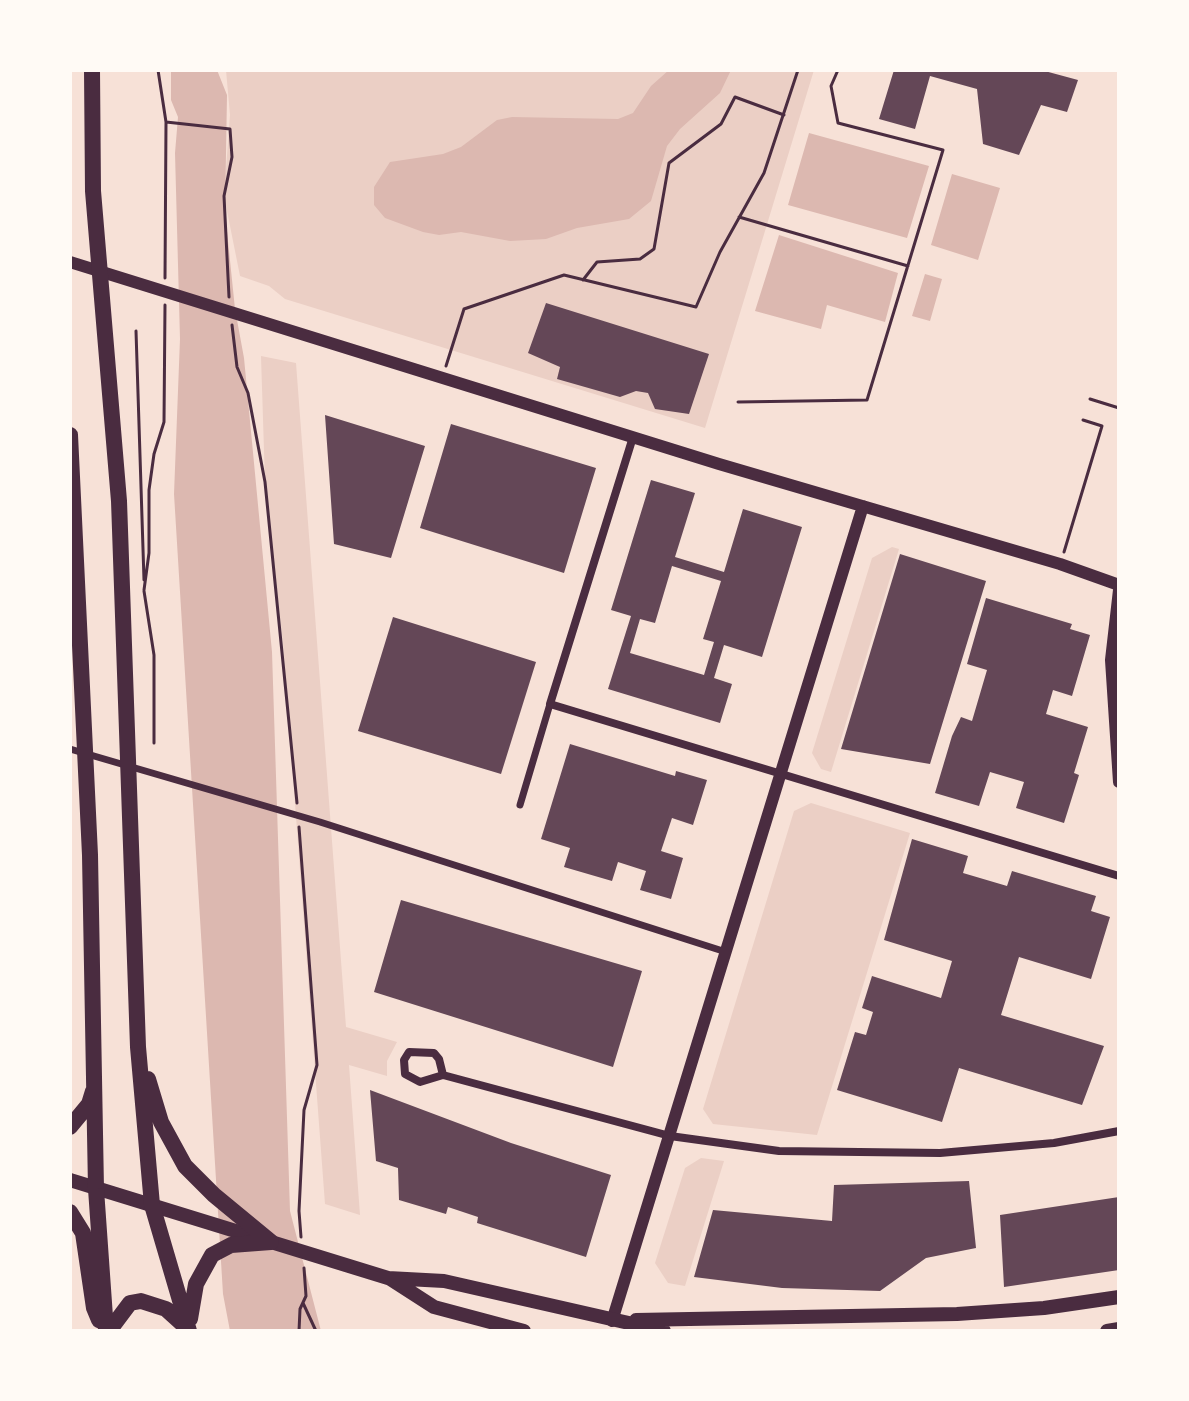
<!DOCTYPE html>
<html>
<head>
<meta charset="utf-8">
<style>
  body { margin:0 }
  #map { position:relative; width:1189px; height:1401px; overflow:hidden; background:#f7e1d7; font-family:Inter,sans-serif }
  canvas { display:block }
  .frame { position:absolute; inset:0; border:72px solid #fffaf5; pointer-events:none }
</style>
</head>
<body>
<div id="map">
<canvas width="1189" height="1401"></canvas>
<div class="frame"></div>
</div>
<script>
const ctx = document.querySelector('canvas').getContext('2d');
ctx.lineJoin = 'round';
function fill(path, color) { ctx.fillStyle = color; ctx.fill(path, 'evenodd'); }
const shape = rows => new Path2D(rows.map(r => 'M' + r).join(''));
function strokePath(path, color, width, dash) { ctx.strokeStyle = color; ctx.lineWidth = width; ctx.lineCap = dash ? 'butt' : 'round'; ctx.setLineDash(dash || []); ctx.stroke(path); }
fill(shape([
  [226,70,814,70,705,428,285,299,269,286,240,276,224,196,230,115],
  [261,356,296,363,346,1027,397,1042,387,1061,387,1076,349,1065,360,1215,325,1204,283,643,265,482],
  [892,547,899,549,831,772,821,769,812,753,872,558],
  [811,803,910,833,817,1135,713,1124,703,1109,794,811],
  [701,1158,724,1161,685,1286,668,1283,655,1263,685,1168]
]), '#ebcfc5');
fill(shape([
  [171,70,217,70,227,95,225,212,235,309,244,358,272,652,290,1211,321,1331,230,1331,223,1294,174,494,180,339,175,153,178,117,171,100],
  [669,70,731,70,720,93,680,129,667,146,651,201,629,219,577,228,546,239,510,241,461,232,439,235,423,232,385,218,374,205,374,187,390,162,443,154,461,147,497,120,512,117,618,119,633,113,651,86],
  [809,133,929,166,907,238,788,205],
  [952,174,1000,188,978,260,931,245],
  [779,235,898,273,885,322,827,305,821,329,755,311],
  [925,274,942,279,930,321,912,316]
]), '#dcb8b0');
fill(shape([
  [894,70,1041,70,1078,80,1067,112,1041,105,1019,155,983,144,977,89,930,76,915,129,879,119],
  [546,303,709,354,689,414,655,409,648,393,636,391,620,397,557,379,560,367,528,353],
  [325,415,425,446,391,558,334,544],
  [451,424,596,468,564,573,420,528],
  [651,480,695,493,675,557,724,572,743,509,802,527,762,657,724,645,714,678,732,684,720,723,608,689,631,616,611,610],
  [672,566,721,581,703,639,714,642,704,675,630,653,640,619,655,623],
  [900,554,986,581,930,764,841,749],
  [986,598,1072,624,1070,629,1090,635,1072,696,1053,690,1046,714,1088,727,1074,773,1079,775,1064,823,1016,808,1024,782,990,772,979,806,935,793,952,736,961,717,972,721,987,670,967,664],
  [393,617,536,662,501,774,358,731],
  [570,744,675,776,676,771,707,780,693,825,672,818,661,851,683,858,671,899,640,890,646,871,618,862,612,881,564,867,570,848,541,839],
  [912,839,968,856,963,873,1007,886,1012,871,1096,896,1091,911,1110,917,1091,979,1019,957,1001,1015,1104,1046,1082,1105,959,1068,942,1122,837,1090,855,1032,866,1035,873,1012,862,1008,872,976,941,998,952,961,884,940],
  [401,900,642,971,613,1067,374,992],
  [370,1090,511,1143,611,1175,586,1257,477,1223,478,1217,448,1207,446,1214,399,1200,398,1168,376,1161],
  [969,1181,976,1248,926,1258,880,1291,782,1288,694,1277,713,1210,832,1221,834,1185],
  [1119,1197,1119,1270,1004,1287,1000,1215]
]), '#644757');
strokePath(shape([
  [158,70,166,122,165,278],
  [166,122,230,129,232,157,224,196,229,297],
  [739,217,908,266],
  [583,280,597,262,640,259,654,249,669,163,721,124,735,97,784,115],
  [232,325,237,367,248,393,265,482,297,803],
  [136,331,144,580],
  [446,366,464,309,564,275,696,307,720,252,764,173,798,70],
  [1090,399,1119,408],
  [738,402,867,400,943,150,838,123,831,86,838,70],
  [1064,552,1102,426,1083,420],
  [144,590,149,553,149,490,154,454,164,422,165,305],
  [144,591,154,655,154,743],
  [299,827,317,1065,304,1110,299,1211,301,1237],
  [303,1303,316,1331],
  [299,1331,300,1309,306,1296,304,1268]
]), '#4a2c40', 3);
strokePath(shape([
  [70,749,320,822,726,952],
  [520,805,550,704]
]), '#4a2c40', 7);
strokePath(shape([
  [633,437,550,704,1119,876],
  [443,1075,439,1059,434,1053,409,1052,404,1060,405,1074,420,1082,443,1075,670,1136,779,1151,940,1153,1054,1143,1119,1131]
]), '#4a2c40', 8);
strokePath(shape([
  [70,262,719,464,1060,564,1119,585],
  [1119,590,1111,660,1119,782],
  [612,1321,863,506]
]), '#4a2c40', 12);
strokePath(shape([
  [70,1180,388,1278,444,1281,664,1331],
  [389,1278,434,1307,524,1331],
  [636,1320,957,1314,1044,1308,1119,1297],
  [1107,1331,1119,1329]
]), '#4a2c40', 14);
strokePath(shape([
  [92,70,93,191,119,501,138,1047,152,1205,189,1331],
  [70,435,90,855,96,1189,106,1331],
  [148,1079,161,1122,185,1166,214,1195,271,1242],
  [70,1127,89,1104,93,1091],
  [70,1212,83,1233,94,1308,99,1320],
  [190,1319,196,1284,212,1255,231,1245,271,1242],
  [109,1331,130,1303,141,1301,166,1309,187,1328]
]), '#4a2c40', 16);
</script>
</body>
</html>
